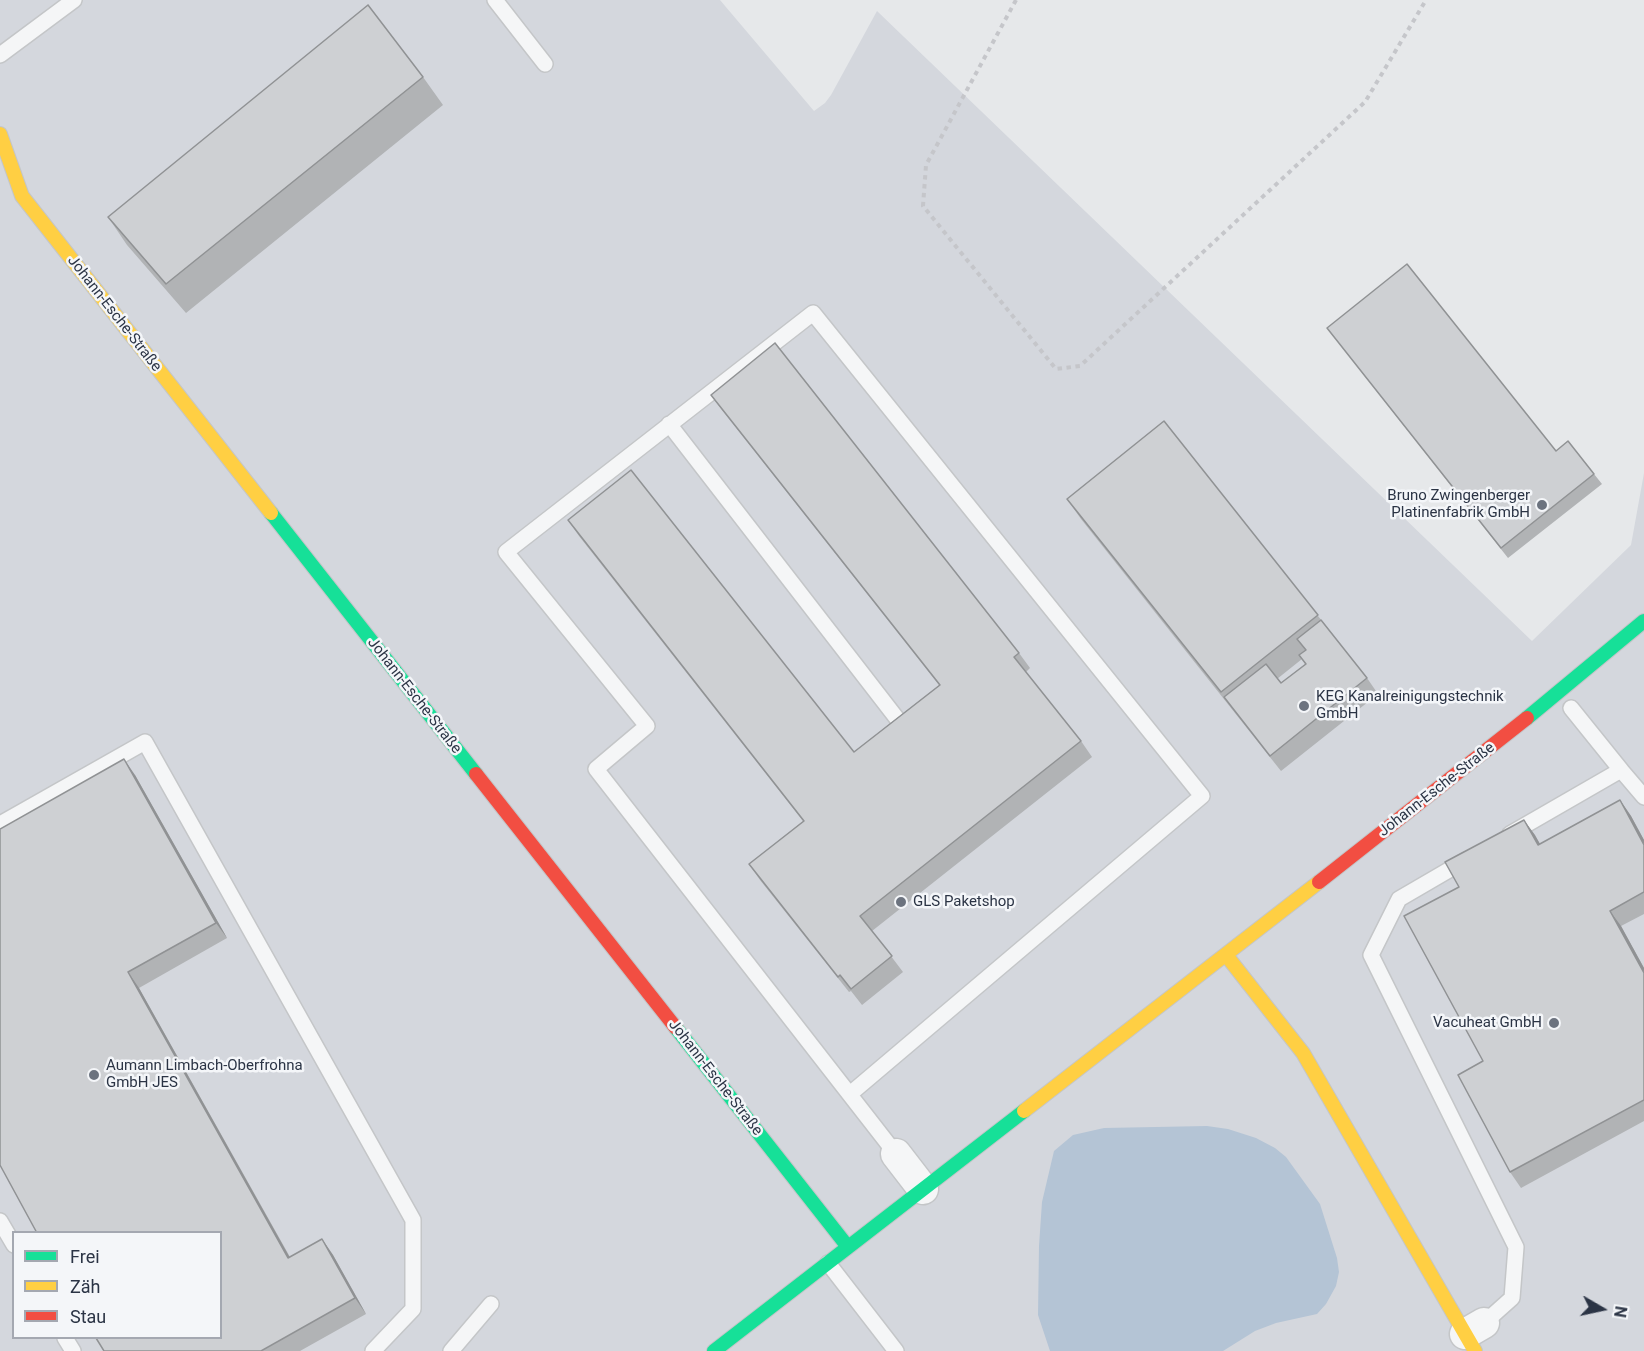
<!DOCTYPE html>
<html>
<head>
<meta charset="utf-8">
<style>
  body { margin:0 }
  #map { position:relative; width:1644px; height:1351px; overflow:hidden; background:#e6e8ea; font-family:Roboto,sans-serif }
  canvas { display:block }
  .legend { position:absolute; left:12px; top:1231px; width:210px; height:108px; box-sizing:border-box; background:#f4f6f9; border:2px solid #a4a8b1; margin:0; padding:8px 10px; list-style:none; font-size:18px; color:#2b3445 }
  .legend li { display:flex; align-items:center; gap:12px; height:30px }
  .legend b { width:30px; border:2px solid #a4a8b1 }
  .north { position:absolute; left:1572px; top:1279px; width:60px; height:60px; -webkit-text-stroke:4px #f4f6f9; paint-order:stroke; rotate:99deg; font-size:16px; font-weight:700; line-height:24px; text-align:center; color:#2b3445 }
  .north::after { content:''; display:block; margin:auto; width:21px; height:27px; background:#2b3445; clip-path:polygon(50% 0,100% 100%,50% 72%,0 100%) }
</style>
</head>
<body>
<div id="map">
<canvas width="1644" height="1351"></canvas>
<ul class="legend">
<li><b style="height:8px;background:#16e098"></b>Frei</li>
<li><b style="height:8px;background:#ffcf43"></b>Zäh</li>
<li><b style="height:8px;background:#f24e42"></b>Stau</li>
</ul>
<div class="north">N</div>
</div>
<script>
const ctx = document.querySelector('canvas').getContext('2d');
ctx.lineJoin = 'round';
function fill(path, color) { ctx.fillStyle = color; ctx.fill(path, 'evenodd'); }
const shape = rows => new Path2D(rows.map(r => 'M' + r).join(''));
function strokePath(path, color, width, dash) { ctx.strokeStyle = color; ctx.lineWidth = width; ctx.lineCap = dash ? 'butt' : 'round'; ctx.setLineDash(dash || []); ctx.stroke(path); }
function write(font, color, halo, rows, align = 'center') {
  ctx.font = font + ' Roboto,sans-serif'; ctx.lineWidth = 5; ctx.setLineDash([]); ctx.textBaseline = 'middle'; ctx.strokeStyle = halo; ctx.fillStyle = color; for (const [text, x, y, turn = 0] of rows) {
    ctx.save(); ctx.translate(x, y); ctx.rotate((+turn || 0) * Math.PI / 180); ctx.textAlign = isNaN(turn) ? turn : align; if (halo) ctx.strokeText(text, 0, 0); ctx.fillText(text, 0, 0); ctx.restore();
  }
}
fill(shape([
  [0,0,720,0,814,111,825,103,831,95,877,11,1532,641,1631,545,1644,473,1644,1351,0,1351],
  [14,1232,220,1232,220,1338,14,1338]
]), '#d4d7dd');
fill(shape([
  [1207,1126,1228,1129,1256,1138,1275,1148,1286,1157,1320,1204,1337,1258,1339,1272,1336,1286,1326,1304,1317,1314,1276,1323,1255,1331,1223,1351,1050,1351,1038,1315,1039,1246,1042,1202,1054,1151,1073,1135,1104,1128]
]), '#b4c4d5');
const lane = shape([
  [495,0,545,64],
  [0,55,74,0],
  [669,424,905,729],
  [1621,770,1644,797],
  [0,824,145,742,413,1220,413,1309,373,1351],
  [1510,834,1621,770,1571,708],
  [1466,860,1399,899,1371,955,1516,1247,1512,1298,1484,1323],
  [850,1094,1202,796,813,313,506,552,647,726,596,769,896,1154],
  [0,1221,14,1245],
  [828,1263,896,1351],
  [65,1338,73,1351],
  [451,1351,491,1304]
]);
const street = shape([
  [896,1154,923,1189],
  [1465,1334,1484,1323]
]);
const fast = shape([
  [271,513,476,774],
  [1527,718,1644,621],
  [676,1028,848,1247],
  [714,1351,1024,1111]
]);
const slow = shape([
  [0,134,22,196,271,513],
  [1226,955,1303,1053,1475,1351],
  [1024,1111,1319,882]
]);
const jam = shape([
  [476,774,676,1028],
  [1319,882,1527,718]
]);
strokePath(lane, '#c4c6c8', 18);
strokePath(street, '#c4c6c8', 33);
strokePath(fast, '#c4c6c8', 16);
strokePath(slow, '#c4c6c8', 16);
strokePath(jam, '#c4c6c8', 16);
strokePath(shape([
  [1016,0,926,165,923,206,1056,369,1080,366,1365,102,1426,0]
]), '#c5c6ca', 4, [4.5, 4.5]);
strokePath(lane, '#f5f6f7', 15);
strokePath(street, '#f5f6f7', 30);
strokePath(fast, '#16e098', 14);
strokePath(slow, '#ffcf43', 14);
strokePath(jam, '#f24e42', 14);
fill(shape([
  [423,77,443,105,186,313,127,245,108,217],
  [1327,328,1556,451,1594,474,1602,484,1508,558],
  [711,395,1019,653,1030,668,1026,672,1081,741,1092,757,872,931,903,972,862,1005,851,991,849,992,760,880,749,864,803,821,579,536,568,520,854,752,939,685,722,410],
  [1164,421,1367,678,1378,694,1281,771,1081,519,1067,499],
  [1302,659,1305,664,1281,683,1277,679],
  [135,775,227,938,139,988,290,1257,322,1239,333,1255,366,1314,300,1351,104,1351,37,1233],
  [1620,800,1631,816,1644,840,1644,914,1621,926,1644,968,1644,1121,1521,1188,1510,1172,1483,1061,1459,887,1524,820,1540,844]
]), '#b1b3b5');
fill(shape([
  [124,759,135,775,227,938,216,923],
  [1620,800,1631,816,1644,840,1644,845],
  [1524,820,1535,835,1549,860,1538,845],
  [1610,911,1621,926,1644,968,1644,973],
  [128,972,139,988,299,1274,288,1258],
  [322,1239,333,1255,366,1314,355,1298]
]), '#909294');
const building = shape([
  [368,5,423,77,166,284,108,217,368,5],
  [1407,264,1556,451,1568,441,1594,474,1501,548,1327,328,1407,264],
  [775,343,1019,653,1014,657,1081,741,860,916,892,956,851,989,840,975,838,977,749,864,804,821,568,520,631,470,854,752,940,685,711,395,775,343],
  [1164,421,1318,615,1221,692,1067,499,1164,421],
  [1321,620,1367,678,1270,756,1224,697,1266,664,1281,683,1306,664,1299,655,1306,650,1297,639,1321,620],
  [124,759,216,923,128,972,288,1258,322,1239,355,1298,261,1351,104,1351,96,1338,220,1338,220,1233,37,1233,0,1165,0,829,124,759],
  [1620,800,1644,845,1644,892,1610,911,1644,973,1644,1100,1510,1172,1458,1075,1483,1061,1404,916,1459,887,1445,862,1524,820,1538,845,1620,800]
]);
fill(building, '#ced0d3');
strokePath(building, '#909294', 1.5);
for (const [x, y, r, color] of [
  [1542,505,6,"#6c737f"],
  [1304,706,6,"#6c737f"],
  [901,902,6,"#6c737f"],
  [1554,1023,6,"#6c737f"],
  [94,1075,6,"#6c737f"]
]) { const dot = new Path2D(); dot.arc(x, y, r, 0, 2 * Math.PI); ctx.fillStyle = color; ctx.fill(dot); strokePath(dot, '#f4f6f9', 2); }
write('15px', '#2b3445', '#f4f6f9', [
  ["Johann-Esche-Straße",114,314,52],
  ["Johann-Esche-Straße",414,696,52],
  ["Johann-Esche-Straße",1437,790,-38],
  ["Johann-Esche-Straße",715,1078,52]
]);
write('15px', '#2b3445', '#f4f6f9', [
  ["Bruno Zwingenberger",1530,496,"right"],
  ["Platinenfabrik GmbH",1530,513,"right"],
  ["KEG Kanalreinigungstechnik",1316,697],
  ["GmbH",1316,714],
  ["GLS Paketshop",913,902],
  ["Vacuheat GmbH",1542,1023,"right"],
  ["Aumann Limbach-Oberfrohna",106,1066],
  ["GmbH JES",106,1083]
], 'left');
</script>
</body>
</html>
